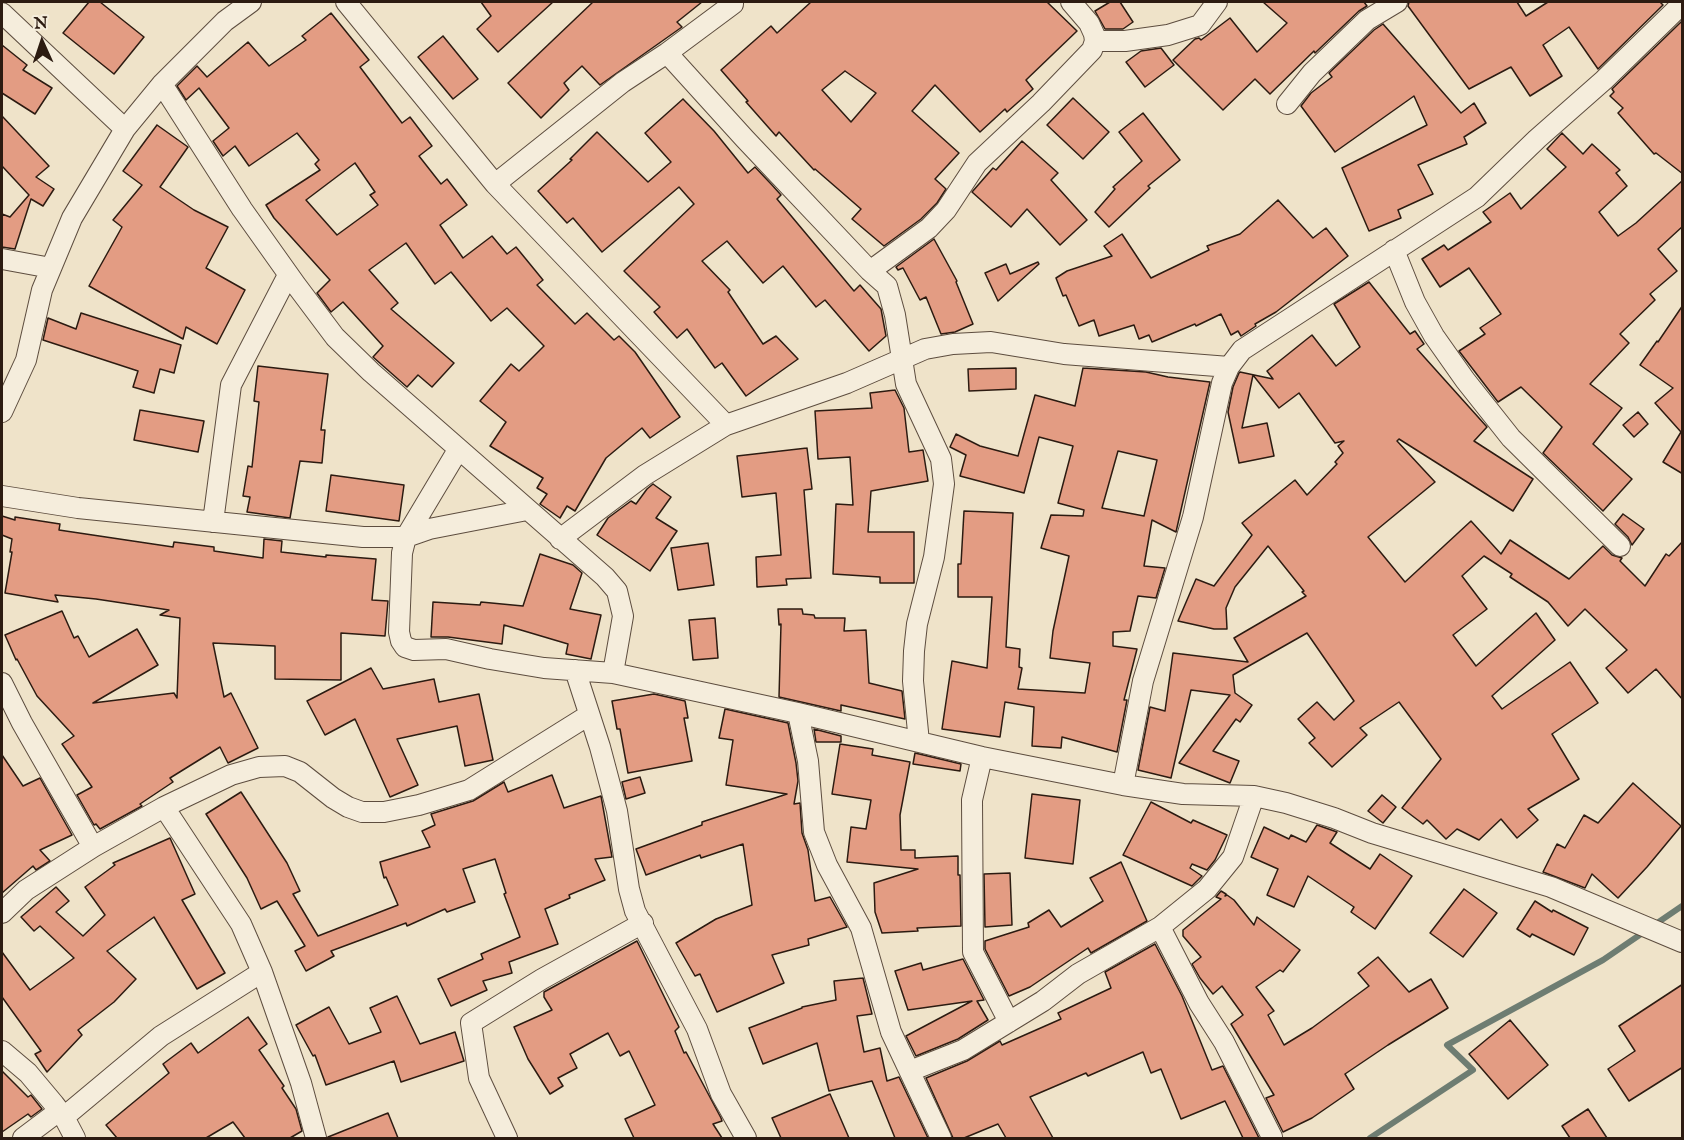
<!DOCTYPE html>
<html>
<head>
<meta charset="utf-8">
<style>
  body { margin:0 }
  #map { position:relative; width:1684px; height:1140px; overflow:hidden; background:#efe3c9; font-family:"IM FELL English",serif }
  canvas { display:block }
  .frame { position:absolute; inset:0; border:3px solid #2c1b11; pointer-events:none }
  .north { position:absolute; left:12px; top:12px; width:60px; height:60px; -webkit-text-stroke:4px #f5eddc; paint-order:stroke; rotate:357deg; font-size:16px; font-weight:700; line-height:24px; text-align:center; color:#2c1b11 }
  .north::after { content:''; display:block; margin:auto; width:21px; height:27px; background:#2c1b11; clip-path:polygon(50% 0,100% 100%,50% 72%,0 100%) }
</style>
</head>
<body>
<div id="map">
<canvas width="1684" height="1140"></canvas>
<div class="frame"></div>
<div class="north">N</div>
</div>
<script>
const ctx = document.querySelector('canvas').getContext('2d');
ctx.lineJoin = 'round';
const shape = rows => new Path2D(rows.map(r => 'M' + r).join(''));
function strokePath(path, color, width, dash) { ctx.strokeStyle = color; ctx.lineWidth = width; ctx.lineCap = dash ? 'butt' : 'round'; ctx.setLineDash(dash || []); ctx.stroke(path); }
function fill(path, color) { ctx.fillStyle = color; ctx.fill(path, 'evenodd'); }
strokePath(shape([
  [1370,1138,1473,1070,1447,1045,1603,960,1682,906]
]), '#6e7d72', 6);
const building = shape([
  [89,2,100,2,144,37,114,74,63,33,89,2],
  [481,2,553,2,498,52,477,29,491,16,481,2],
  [593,2,702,2,677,22,682,27,600,85,582,66,564,83,569,90,541,118,508,83,593,2],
  [811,2,1047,2,1077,31,1026,80,1033,89,1007,112,1005,109,980,132,935,85,912,111,959,153,935,179,946,189,937,203,921,219,884,246,852,219,861,209,815,169,814,170,779,132,776,136,746,102,748,101,721,70,771,26,777,33,811,2],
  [845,71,876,93,851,122,822,90,845,71],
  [1110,2,1120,2,1133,22,1123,29,1105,29,1095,11,1110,2],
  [1263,2,1364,2,1367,6,1359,11,1315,53,1314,51,1270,94,1255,79,1223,110,1173,60,1195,39,1199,38,1201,40,1230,18,1257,52,1287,23,1263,2],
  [1409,2,1517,2,1526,16,1548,2,1660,2,1663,5,1598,69,1569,27,1543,45,1562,76,1530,96,1511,67,1469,89,1408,6,1409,2],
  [331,13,369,60,360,67,402,123,410,117,432,146,419,156,441,184,447,179,467,205,440,225,463,258,492,236,507,254,516,247,543,280,537,285,575,324,587,313,614,340,619,336,635,352,680,417,650,438,642,428,606,458,575,511,567,506,560,518,540,504,547,494,537,488,543,478,490,446,506,422,480,401,511,364,519,371,544,346,507,308,491,321,451,272,435,284,406,243,369,270,398,303,391,309,454,363,432,387,418,375,407,387,373,357,383,346,343,302,331,312,317,293,330,280,274,218,266,205,320,170,315,164,319,160,297,133,249,166,235,146,223,156,213,141,229,128,199,88,186,100,177,86,197,66,207,77,248,42,269,66,306,40,302,36,331,13],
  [355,163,375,192,370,195,378,205,337,235,306,200,355,163],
  [1681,22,1683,24,1683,174,1656,153,1654,154,1618,113,1623,108,1610,96,1614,92,1612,89,1681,22],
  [1383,24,1461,113,1474,103,1486,123,1464,137,1467,144,1418,165,1433,194,1398,210,1401,218,1369,231,1342,168,1427,125,1414,96,1335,152,1301,106,1311,93,1332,77,1329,73,1374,30,1383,24],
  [443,36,478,79,453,99,418,57,443,36],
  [2,45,27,65,23,70,52,88,35,114,2,93,2,45],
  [1161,48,1174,65,1145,87,1126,62,1141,51,1161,48],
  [1073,98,1109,132,1083,159,1047,125,1073,98],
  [683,99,714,131,748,173,755,167,772,185,781,195,777,199,854,291,860,285,881,309,886,336,869,351,825,300,816,307,783,266,763,283,727,241,702,261,730,290,728,292,763,344,776,336,798,359,746,396,722,363,715,368,687,329,677,338,654,312,660,307,624,271,694,204,679,187,602,252,573,218,567,223,538,191,572,160,570,159,597,132,648,182,671,162,645,133,683,99],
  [1143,113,1180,160,1148,186,1150,188,1109,227,1095,212,1115,189,1113,187,1142,161,1119,132,1143,113],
  [2,116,49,166,36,177,54,189,43,206,31,199,15,249,2,247,2,214,10,217,29,195,2,166,2,116],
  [157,125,188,147,160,187,194,210,228,227,206,268,245,290,217,344,186,327,183,339,89,286,122,227,113,220,142,185,123,171,157,125],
  [1562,133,1583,154,1592,144,1620,170,1616,173,1627,186,1599,212,1618,236,1636,223,1683,180,1683,226,1658,249,1677,271,1650,294,1655,300,1620,334,1629,343,1590,384,1622,408,1593,444,1632,479,1603,511,1543,453,1562,427,1521,387,1498,402,1459,351,1485,334,1480,328,1501,314,1469,268,1440,287,1422,259,1444,245,1448,250,1491,222,1483,212,1510,193,1521,209,1566,167,1547,149,1562,133],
  [1022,141,1058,173,1051,180,1087,220,1060,245,1027,209,1011,227,972,192,993,168,996,170,1022,141],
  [1278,200,1313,238,1326,228,1348,256,1276,312,1255,324,1256,326,1241,336,1238,331,1231,335,1221,314,1196,326,1195,324,1152,342,1149,335,1139,339,1134,325,1099,336,1094,320,1079,326,1066,295,1063,296,1056,278,1067,271,1112,256,1104,246,1122,234,1151,278,1209,250,1207,246,1240,234,1278,200],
  [934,239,957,281,956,282,973,324,955,332,941,334,926,297,920,300,903,268,898,270,896,267,934,239],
  [1038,262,1039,264,998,301,985,273,1006,264,1010,274,1038,262],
  [1369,282,1410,334,1415,331,1424,344,1417,349,1487,427,1474,441,1533,479,1513,511,1399,439,1397,441,1435,482,1368,537,1405,582,1471,521,1501,554,1510,540,1569,579,1603,546,1612,555,1622,558,1620,561,1645,586,1666,554,1669,556,1683,541,1683,700,1656,669,1628,693,1606,668,1627,650,1585,609,1568,626,1548,602,1510,577,1512,574,1484,556,1462,576,1487,609,1453,635,1476,666,1536,613,1555,640,1492,696,1502,709,1570,662,1598,703,1552,734,1579,779,1528,809,1538,820,1517,838,1501,819,1479,840,1457,829,1446,839,1427,820,1423,824,1402,808,1441,759,1399,702,1360,728,1367,735,1332,767,1309,743,1315,738,1298,719,1317,702,1334,720,1354,701,1307,633,1233,675,1235,693,1252,705,1240,722,1236,719,1213,751,1239,761,1230,783,1179,763,1230,695,1191,690,1171,778,1138,770,1150,707,1165,711,1173,653,1248,662,1234,638,1306,596,1302,592,1304,591,1268,546,1235,587,1226,608,1227,629,1214,629,1178,621,1196,579,1214,586,1252,535,1242,523,1295,480,1307,495,1337,464,1335,462,1343,453,1338,446,1344,441,1335,443,1299,393,1279,408,1253,375,1242,428,1267,423,1274,456,1239,463,1228,412,1233,387,1239,373,1240,372,1273,379,1267,371,1312,335,1336,366,1360,347,1334,304,1369,282],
  [1683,305,1682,431,1683,474,1663,462,1681,432,1655,403,1673,388,1640,365,1657,341,1658,342,1683,305],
  [81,313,181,345,174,373,160,369,154,393,133,387,138,371,43,340,48,318,76,329,81,313],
  [258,366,328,374,321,430,325,430,322,463,300,461,290,518,247,512,250,497,243,496,248,466,252,467,259,402,254,401,258,366],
  [1016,368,1016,389,969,391,968,369,1016,368],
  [1083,368,1146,372,1168,377,1210,382,1176,532,1152,520,1144,566,1165,568,1156,598,1138,596,1130,631,1113,632,1113,646,1137,649,1124,700,1127,700,1117,752,1062,737,1061,748,1032,746,1034,707,1005,702,1000,737,942,729,952,661,987,668,992,597,958,597,958,564,961,564,964,511,1013,513,1006,647,1020,649,1019,667,1022,668,1018,689,1085,693,1090,663,1050,658,1053,631,1069,556,1041,548,1051,515,1083,516,1084,510,1058,503,1073,446,1039,437,1024,493,960,476,966,455,950,447,956,434,980,446,1018,456,1035,395,1075,406,1083,368],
  [1118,451,1157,460,1144,516,1102,508,1118,451],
  [895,390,904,408,909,452,923,450,928,481,871,491,868,532,914,532,914,583,880,583,880,577,833,574,836,504,853,505,850,457,818,459,815,411,872,408,870,393,895,390],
  [140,410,204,421,198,452,134,440,140,410],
  [1638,412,1648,424,1634,437,1623,425,1638,412],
  [807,448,812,489,804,490,811,578,786,579,787,585,757,587,756,557,781,555,776,493,742,497,737,456,807,448],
  [331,475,404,485,399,521,326,511,331,475],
  [653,484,671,497,656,518,677,531,650,571,597,535,608,518,631,501,636,504,647,489,653,484],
  [1623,514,1644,529,1632,545,1628,537,1615,524,1623,514],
  [2,516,15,520,15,517,60,524,59,530,173,547,174,542,214,547,214,551,263,558,264,539,282,541,281,552,326,557,326,555,376,559,372,600,388,601,385,636,341,633,341,680,275,679,275,646,213,643,224,697,231,693,258,748,228,763,220,747,170,778,173,782,140,804,142,806,100,829,96,824,94,825,77,795,92,787,62,744,74,736,37,696,17,659,16,660,5,635,62,611,74,638,78,636,89,657,137,629,158,665,93,703,174,693,177,698,180,618,160,615,169,610,96,599,55,595,58,602,5,593,12,552,10,552,12,539,2,535,2,516],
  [708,543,714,585,678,590,671,548,708,543],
  [540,554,573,565,582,573,570,609,601,615,591,659,566,654,568,644,504,625,502,644,448,637,431,637,433,602,480,605,481,602,523,606,540,554],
  [778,609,802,609,803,614,814,615,815,618,845,618,844,631,866,630,869,683,902,691,905,719,841,705,841,711,779,697,781,624,779,625,778,609],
  [715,618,718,658,693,660,689,620,715,618],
  [371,668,383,689,434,679,439,702,479,694,493,760,465,766,457,726,397,739,418,785,390,797,355,719,325,735,307,701,371,668],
  [654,694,685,701,688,718,684,718,692,761,628,773,620,729,617,729,612,701,654,694],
  [725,709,788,723,796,763,798,781,794,804,800,803,802,833,808,850,815,901,830,897,847,927,808,939,809,945,772,955,784,983,717,1012,700,974,695,976,676,943,716,919,752,905,743,844,701,858,700,855,646,875,636,849,702,825,702,822,787,794,726,785,733,740,719,738,725,709],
  [814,729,841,736,841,742,816,742,814,729],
  [840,744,873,749,872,755,910,762,900,815,901,850,915,850,915,858,958,856,958,875,960,875,961,926,917,928,918,931,882,933,875,912,874,883,918,869,847,862,851,827,866,829,871,800,832,794,840,744],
  [915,753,961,764,960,771,913,764,915,753],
  [2,755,23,786,40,778,72,835,40,850,50,861,36,870,33,866,2,893,2,755],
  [552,775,564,808,601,796,612,857,595,859,605,880,569,895,570,898,545,909,558,944,509,962,512,973,483,981,487,990,451,1006,438,979,483,959,481,954,520,937,504,894,506,893,495,859,463,869,475,902,447,912,445,909,407,926,406,923,331,951,334,956,306,971,295,951,305,946,277,901,261,909,247,878,206,814,241,792,287,863,300,891,293,894,318,936,398,905,386,877,384,878,380,862,430,847,422,831,435,825,431,814,473,801,504,782,508,792,552,775],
  [640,777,645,793,626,799,622,782,640,777],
  [1633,783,1681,826,1647,867,1618,898,1592,874,1585,888,1543,872,1557,844,1565,848,1584,815,1598,823,1633,783],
  [1032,794,1080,800,1073,864,1025,858,1032,794],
  [1382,795,1396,807,1383,823,1368,811,1382,795],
  [1151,802,1191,823,1193,820,1227,835,1215,860,1207,870,1192,864,1190,868,1202,876,1192,886,1123,855,1151,802],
  [1317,825,1337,832,1330,843,1370,869,1380,854,1412,876,1375,929,1351,912,1354,907,1308,876,1294,907,1267,895,1278,869,1251,857,1264,827,1289,839,1291,835,1306,842,1317,825],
  [170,838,195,894,182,900,225,973,197,989,154,917,107,951,136,979,114,1002,78,1030,82,1035,47,1072,35,1054,41,1051,2,997,2,952,30,990,74,958,40,926,34,931,21,917,56,887,69,901,56,912,83,936,105,915,85,887,115,865,113,863,170,838],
  [1121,862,1147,921,1091,953,1088,948,1030,987,1009,996,985,949,985,941,1029,927,1028,923,1049,910,1061,927,1103,901,1090,878,1121,862],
  [1010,873,1012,925,985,927,984,874,1010,873],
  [1464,889,1497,913,1463,957,1430,933,1464,889],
  [1221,891,1226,894,1225,896,1227,895,1234,900,1254,925,1257,917,1300,950,1283,972,1280,970,1256,987,1274,1011,1268,1015,1284,1045,1312,1028,1369,986,1358,973,1378,957,1409,992,1431,979,1448,1008,1388,1045,1345,1074,1354,1089,1312,1118,1283,1132,1266,1098,1274,1095,1231,1024,1243,1015,1222,986,1213,994,1200,978,1192,964,1201,957,1183,936,1183,930,1221,899,1216,897,1221,891],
  [1535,901,1552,912,1553,910,1588,928,1574,955,1532,934,1530,937,1517,929,1535,901],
  [637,941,679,1027,675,1031,684,1053,686,1052,721,1118,722,1121,713,1124,722,1138,634,1138,625,1119,655,1105,629,1051,620,1056,608,1033,570,1054,577,1068,558,1078,563,1086,550,1094,528,1059,514,1027,552,1010,544,997,544,992,637,941],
  [1155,944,1182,996,1212,1070,1223,1066,1259,1138,1243,1138,1225,1101,1181,1119,1161,1069,1151,1073,1143,1052,1088,1076,1086,1073,1030,1097,1053,1138,1006,1138,998,1124,964,1138,953,1138,926,1078,967,1061,1000,1041,1002,1045,1061,1019,1058,1013,1111,988,1105,972,1155,944],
  [963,959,984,1000,977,1001,988,1020,958,1039,916,1056,906,1036,972,1001,908,1010,895,971,921,963,923,970,963,959],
  [863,978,872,1014,857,1016,864,1052,880,1048,887,1081,899,1077,928,1138,895,1138,872,1081,829,1091,817,1043,763,1064,749,1028,802,1008,802,1007,836,1000,834,981,863,978],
  [1683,984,1683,1067,1629,1101,1608,1069,1635,1051,1619,1026,1683,984],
  [397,996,420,1044,455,1032,464,1061,401,1082,394,1061,326,1085,315,1055,313,1056,296,1025,329,1007,349,1044,381,1032,370,1008,397,996],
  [248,1017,267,1044,259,1050,284,1086,282,1088,296,1109,302,1131,290,1138,245,1138,233,1122,206,1138,117,1138,106,1125,169,1073,163,1064,191,1043,198,1053,248,1017],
  [1510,1020,1548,1065,1508,1099,1469,1054,1510,1020],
  [2,1071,28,1097,31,1095,42,1109,31,1117,28,1114,2,1132,2,1071],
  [830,1094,849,1138,781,1138,772,1118,830,1094],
  [1588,1109,1607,1138,1570,1138,1562,1126,1588,1109],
  [388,1113,398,1138,328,1138,328,1137,388,1113]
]);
fill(building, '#e39c83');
strokePath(building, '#2c1b11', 1.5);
const minor = shape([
  [346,2,495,184,726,425],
  [2,13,125,129],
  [1095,41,1125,41,1168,35,1200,25,1217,2],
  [667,53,745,139,870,271,887,286,895,315,906,384,941,459,944,484,934,557,917,624,914,651,913,681,919,742],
  [162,84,242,209,296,285,335,337,371,372,605,577,617,591,623,616,613,673],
  [1287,104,1312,73,1367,20,1397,2],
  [495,184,623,82,667,53,733,4,733,2],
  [1394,250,1415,302,1434,336,1465,380,1511,438,1620,546],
  [2,259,51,268],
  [870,271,929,228,946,210,977,163,1041,103,1092,50,1095,41,1094,34,1089,23,1071,2],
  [2,412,26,360,42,290,72,218,125,129,162,84,225,21,251,2],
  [458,450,406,537,402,553,399,632,401,641,405,647,414,650,446,649,490,659,544,668,613,673,798,713,982,757,1123,785,1183,794,1254,796,1286,803,1334,818,1372,833,1551,887,1682,942],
  [2,496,78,508,363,537,406,537,429,529,527,510],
  [213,522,231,385,288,275],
  [560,539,645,475,726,425,847,383,925,349,953,344,991,342,1064,354,1229,367],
  [575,670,600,747,617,811,629,889,635,911,697,1029,721,1094,746,1138],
  [2,683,22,723,93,847],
  [798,713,808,761,814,832,827,865,861,928,891,1032,941,1138],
  [982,757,972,800,973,952,1009,1022],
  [1123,785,1143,681,1193,517,1222,383,1229,367,1242,350,1477,197,1537,139,1604,80,1682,4],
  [164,807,241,924,262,972,301,1083,316,1138],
  [2,913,26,890,93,847,164,807,231,775,259,767,285,766,300,772,333,798,348,807,362,812,384,812,419,805,469,790,589,715],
  [1160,927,1199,1003,1224,1042,1272,1137],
  [2,1051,28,1073,54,1104,64,1117,75,1138],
  [910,1071,963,1050,1043,1001,1078,974,1160,927,1207,889,1233,857,1254,796],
  [64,1117,161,1036,262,972],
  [23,1138,59,1111],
  [507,1138,479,1078,471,1023,542,979,643,923]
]);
strokePath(minor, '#5d4d3f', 22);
strokePath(minor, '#f5eddc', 20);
</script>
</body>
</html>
